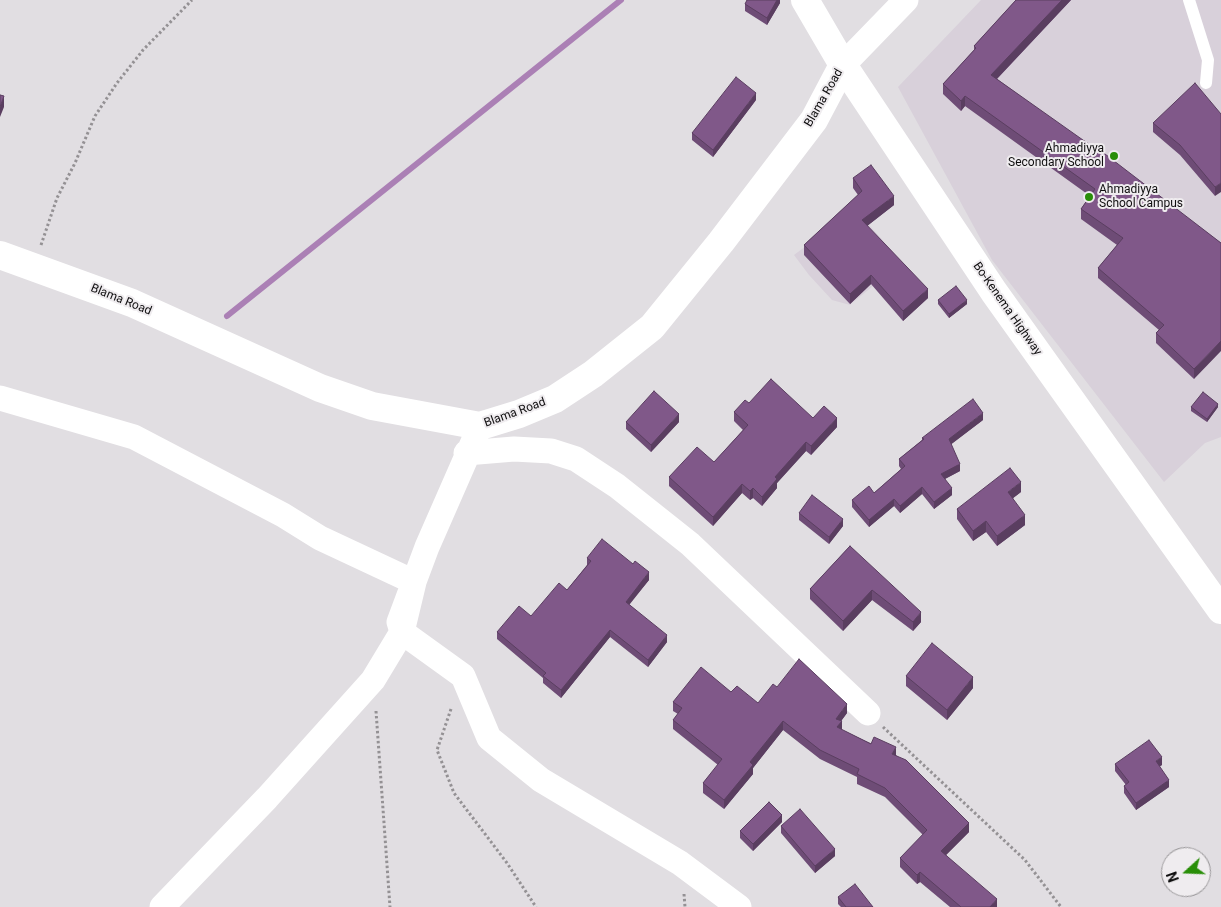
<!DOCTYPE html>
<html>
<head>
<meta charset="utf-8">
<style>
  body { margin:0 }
  #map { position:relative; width:1221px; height:907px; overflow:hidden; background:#e1dee2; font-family:Roboto,sans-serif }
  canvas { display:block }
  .north { position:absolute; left:1161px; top:847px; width:50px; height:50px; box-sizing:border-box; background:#efecef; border:1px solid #959395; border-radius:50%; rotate:250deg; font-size:14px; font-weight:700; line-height:20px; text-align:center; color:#0f0e0f }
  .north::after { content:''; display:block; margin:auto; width:18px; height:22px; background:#298e08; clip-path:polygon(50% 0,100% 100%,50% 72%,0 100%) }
</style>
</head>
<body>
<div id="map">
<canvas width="1221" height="907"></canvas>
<div class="north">N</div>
</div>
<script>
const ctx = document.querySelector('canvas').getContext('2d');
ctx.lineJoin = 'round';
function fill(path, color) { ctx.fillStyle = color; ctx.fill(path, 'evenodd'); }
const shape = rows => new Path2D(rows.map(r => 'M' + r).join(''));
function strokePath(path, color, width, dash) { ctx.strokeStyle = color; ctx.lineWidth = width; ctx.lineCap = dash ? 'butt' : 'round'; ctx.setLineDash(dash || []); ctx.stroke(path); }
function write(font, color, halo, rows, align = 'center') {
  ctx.font = font + ' Roboto,sans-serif'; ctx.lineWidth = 4; ctx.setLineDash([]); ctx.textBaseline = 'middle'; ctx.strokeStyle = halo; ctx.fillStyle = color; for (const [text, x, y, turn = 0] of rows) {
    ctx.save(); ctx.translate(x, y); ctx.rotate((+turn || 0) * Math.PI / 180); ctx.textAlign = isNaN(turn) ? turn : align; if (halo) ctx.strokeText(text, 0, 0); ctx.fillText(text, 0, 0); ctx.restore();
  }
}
fill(shape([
  [981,0,1221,0,1221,437,1205,443,1164,482,992,260,898,87],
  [855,209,902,262,850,305,832,300,809,275,794,255]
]), '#d8d0da');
strokePath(shape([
  [227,316,621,0]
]), '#ab80b5', 6);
strokePath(shape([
  [41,245,57,198,75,163,95,116,117,83,143,50,192,0],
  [451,709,437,750,454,793,507,863,536,907],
  [376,711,390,907],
  [883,727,1025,860,1061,907],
  [684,894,685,907]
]), '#949194', 3, [2.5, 2.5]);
strokePath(shape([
  [1189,0,1208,60,1206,83]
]), '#fff', 12);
strokePath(shape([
  [843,65,906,0],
  [0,398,134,437,283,515,320,538,414,582,402,632,373,680,267,798,162,907],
  [480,426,427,547,399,622,402,632,463,676,489,738,541,780,680,863,739,907],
  [466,453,514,449,551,451,576,459,617,486,690,544,868,713]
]), '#fff', 25);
strokePath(shape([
  [0,255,132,303,320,388,372,406,480,426,519,414,555,399,593,374,652,327,721,242,814,120,843,65]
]), '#fff', 28);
strokePath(shape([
  [805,0,843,65,994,292,1221,610]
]), '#fff', 28);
fill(shape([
  [780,0,780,3,767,25,745,11,745,4],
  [1016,0,1071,0,997,79,1221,243,1194,379,1156,343,1156,333,1159,330,1098,278,1098,268,1117,245,1081,219,1081,209,1090,196,965,106,961,111,943,94,943,84,974,50,974,46],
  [756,100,713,157,692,140,692,133],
  [1221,114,1215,196,1180,155,1153,132,1153,123],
  [853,178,894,205,867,226,928,298,903,321,871,284,850,304,804,255,804,245,858,195,853,188],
  [938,300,967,304,949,318,938,304],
  [749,403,813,418,837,427,811,455,806,451,777,483,777,488,762,506,753,498,750,500,742,493,713,526,669,486,669,477,714,462,743,430,734,421,734,412],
  [1191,407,1218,407,1207,422,1191,411],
  [983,420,951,444,960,471,945,479,952,495,934,509,922,494,900,513,894,506,869,527,852,507,852,500,874,493,901,469,899,466,899,459,922,440,922,438],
  [626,422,679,422,651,452,626,429],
  [1021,492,1013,498,1025,525,997,546,986,532,973,541,957,519,957,509],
  [799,513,843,526,829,544,799,520],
  [850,546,921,622,913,631,872,600,843,631,810,599,810,589],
  [587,558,649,580,629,604,667,642,648,667,610,637,561,698,543,683,543,678,497,639,497,632,531,616,567,590,587,565],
  [906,676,973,688,947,720,906,686],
  [777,687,847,713,841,721,842,730,896,755,969,832,946,855,997,907,950,907,920,882,917,884,900,867,900,858,923,835,885,797,857,784,857,777,820,759,783,730,753,768,753,774,724,809,703,793,703,783,718,765,673,729,673,720,678,714,673,711,673,702,731,692,758,703],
  [1115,764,1162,765,1159,766,1169,787,1136,810,1124,793,1124,786,1126,785,1115,771],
  [782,822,753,851,740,838,740,831],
  [781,826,835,856,815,873,781,833],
  [838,897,873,907,841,907,838,904]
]), '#6e4c76');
fill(shape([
  [777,0,780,0,780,3,767,25,767,18],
  [1062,0,1071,0,991,85,991,75],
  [756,93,756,100,713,157,713,150],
  [4,96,4,107,0,117,0,107],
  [965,96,965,106,961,111,961,101],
  [1221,183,1221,192,1215,196,1215,187],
  [894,196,894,205,862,230,862,220],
  [871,275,871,284,850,304,850,294],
  [928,289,928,298,903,321,903,311],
  [967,300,967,304,949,318,949,314],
  [1221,341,1221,351,1194,379,1194,369],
  [1218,404,1218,407,1207,422,1207,419],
  [983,413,983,420,949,446,949,439],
  [679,414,679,422,651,452,651,445],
  [837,418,837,427,811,455,811,446],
  [806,442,806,451,777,483,777,488,762,506,762,497,775,477],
  [960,464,960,471,941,481,941,474],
  [1021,482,1021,492,1008,502,1008,492],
  [742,484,742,493,713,526,713,517],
  [922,487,922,494,900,513,900,506],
  [753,488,753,498,750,500,750,491],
  [952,488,952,495,934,509,934,502],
  [894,499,894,506,869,527,869,520],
  [1025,515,1025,525,997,546,997,536],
  [843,519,843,526,829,544,829,537],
  [986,521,986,532,973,541,973,531],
  [649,572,649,580,626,609,626,602],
  [872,590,872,600,843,631,843,621],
  [921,612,921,622,913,631,913,622],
  [610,630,610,637,561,698,561,690],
  [667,635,667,642,648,667,648,660],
  [973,677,973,688,947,720,947,710],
  [847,704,847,713,836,728,836,719],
  [783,721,783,730,753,768,753,774,724,809,724,800,750,762],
  [842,721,842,730,837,727],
  [896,747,896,756,892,754],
  [1162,757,1162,765,1156,769,1156,761],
  [1169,780,1169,787,1136,810,1136,803],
  [782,815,782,822,753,851,753,844],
  [969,823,969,832,941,860,941,851],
  [835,849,835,856,815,873,815,866],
  [920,872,920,882,917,884,917,875],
  [997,899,997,907,990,907]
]), '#5a3e60');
const building = shape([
  [747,0,777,0,767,18,745,4,747,0],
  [1016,0,1062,0,991,75,1090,145,1092,144,1221,243,1221,341,1194,369,1156,333,1164,325,1098,268,1123,238,1081,209,1095,189,965,96,961,101,943,84,976,48,974,46,1016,0],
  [736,77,756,93,713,150,692,133,736,77],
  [1195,83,1221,114,1221,183,1215,187,1180,145,1153,123,1195,83],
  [0,95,4,96,0,107,0,95],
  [871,165,894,196,862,220,928,289,903,311,871,275,850,294,804,245,862,191,853,178,871,165],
  [956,286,967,300,949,314,938,300,956,286],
  [771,379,813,418,824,406,837,418,811,446,806,442,775,477,777,479,762,497,753,488,750,491,742,484,713,517,669,477,697,447,714,462,748,425,734,412,745,400,749,403,771,379],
  [654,391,679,414,651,445,626,422,654,391],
  [1203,392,1218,404,1207,419,1191,407,1203,392],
  [973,399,983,413,949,439,960,464,941,474,952,488,934,502,922,487,900,506,894,499,869,520,852,500,869,486,874,493,905,466,899,459,924,439,922,438,973,399],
  [1010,468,1021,482,1008,492,1025,515,997,536,986,521,973,531,957,509,1010,468],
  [812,495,843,519,829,537,799,513,812,495],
  [602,539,633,564,635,561,649,572,626,602,667,635,648,660,610,630,561,690,543,676,546,673,497,632,519,606,531,616,559,583,567,590,591,561,587,558,602,539],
  [850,546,921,612,913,622,872,590,843,621,810,589,850,546],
  [932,643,973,677,947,710,906,676,932,643],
  [799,659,847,704,836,719,842,721,837,727,871,744,874,737,896,747,892,754,906,760,969,823,941,851,997,899,990,907,961,907,920,872,917,875,900,858,927,830,885,788,857,774,859,769,820,750,783,721,750,762,753,765,724,800,703,783,722,759,673,720,682,708,673,702,701,667,731,692,737,686,758,703,773,684,777,687,799,659],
  [1149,740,1162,757,1156,761,1169,780,1136,803,1124,786,1129,782,1115,764,1149,740],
  [769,802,782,815,753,844,740,831,769,802],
  [800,809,835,849,815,866,781,826,800,809],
  [855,884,873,907,846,907,838,897,855,884]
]);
fill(building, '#805889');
strokePath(building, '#5a3e60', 1);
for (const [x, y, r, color] of [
  [1114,156,5,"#298e08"],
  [1089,197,5,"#298e08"]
]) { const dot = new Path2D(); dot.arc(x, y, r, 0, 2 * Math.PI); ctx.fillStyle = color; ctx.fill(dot); strokePath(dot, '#efecef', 2); }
write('12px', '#0f0e0f', '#efecef', [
  ["Blama Road",824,98,-60],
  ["Blama Road",121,300,22],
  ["Bo-Kenema Highway",1007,309,55],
  ["Blama Road",515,413,-20]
]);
write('12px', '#0f0e0f', '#efecef', [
  ["Ahmadiyya",1104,149],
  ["Secondary School",1104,163],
  ["Ahmadiyya",1099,190,"left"],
  ["School Campus",1099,204,"left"]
], 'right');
</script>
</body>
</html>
